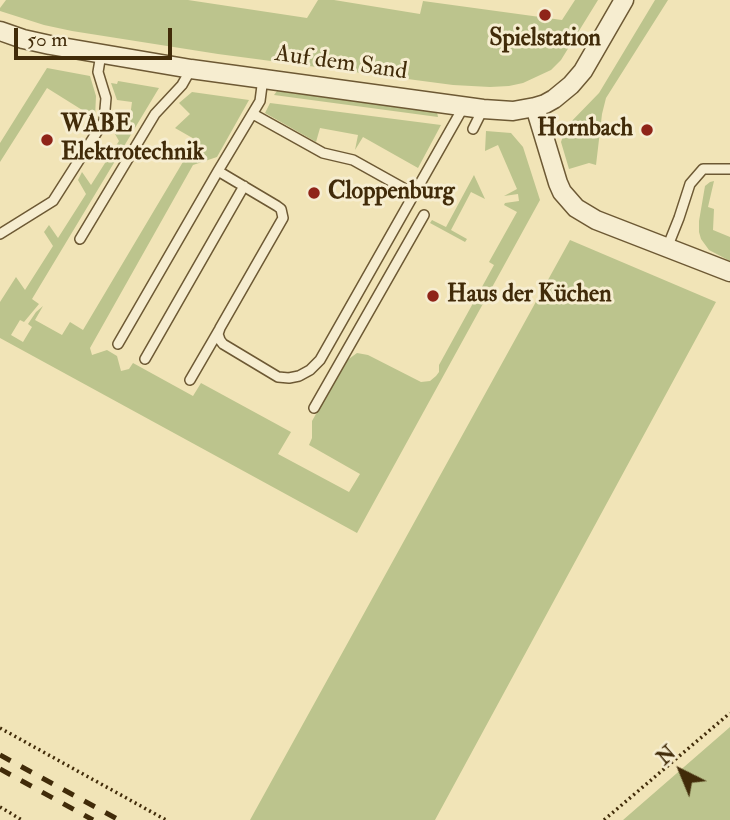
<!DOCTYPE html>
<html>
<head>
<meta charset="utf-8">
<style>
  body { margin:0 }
  #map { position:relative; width:730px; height:820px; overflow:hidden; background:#f1e4b7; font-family:"IM FELL Double Pica",serif }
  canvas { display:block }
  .north { position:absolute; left:646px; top:736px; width:70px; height:70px; -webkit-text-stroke:5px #f6edd0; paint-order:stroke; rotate:317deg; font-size:19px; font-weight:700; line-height:28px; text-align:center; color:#412b09 }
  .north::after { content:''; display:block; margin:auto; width:24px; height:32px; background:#412b09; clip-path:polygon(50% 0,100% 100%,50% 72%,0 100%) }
  .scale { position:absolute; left:14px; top:28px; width:158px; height:32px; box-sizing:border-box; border:4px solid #412b09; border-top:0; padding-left:9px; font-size:21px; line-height:24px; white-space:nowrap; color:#412b09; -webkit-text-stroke:5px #f6edd0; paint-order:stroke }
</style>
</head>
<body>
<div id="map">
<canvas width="730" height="820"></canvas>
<div class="north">N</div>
<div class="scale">50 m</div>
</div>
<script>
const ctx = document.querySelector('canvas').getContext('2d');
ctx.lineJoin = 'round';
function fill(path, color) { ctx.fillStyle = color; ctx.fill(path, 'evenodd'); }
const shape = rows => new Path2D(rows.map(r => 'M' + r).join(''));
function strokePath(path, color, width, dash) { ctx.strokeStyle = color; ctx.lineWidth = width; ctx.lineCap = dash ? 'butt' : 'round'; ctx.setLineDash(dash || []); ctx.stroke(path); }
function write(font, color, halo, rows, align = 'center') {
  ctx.font = font + ' "IM FELL Double Pica",serif'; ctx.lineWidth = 6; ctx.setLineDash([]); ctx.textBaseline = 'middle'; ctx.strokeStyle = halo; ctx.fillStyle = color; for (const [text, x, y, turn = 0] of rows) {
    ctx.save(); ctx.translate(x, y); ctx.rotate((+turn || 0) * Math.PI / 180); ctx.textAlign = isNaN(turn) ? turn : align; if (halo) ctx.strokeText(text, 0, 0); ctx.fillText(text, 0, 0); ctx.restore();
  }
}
fill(shape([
  [6,0,188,0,307,18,318,0,334,0,420,14,423,1,562,20,575,0,598,0,561,60,551,70,523,83,509,86,490,87,453,85,218,54,72,31,44,25,0,11,0,8],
  [655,0,668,0,606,98,602,114,596,165,589,163,569,169,561,142,566,127,599,93],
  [47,68,90,76,96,96,95,118,47,88,0,162,0,143],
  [118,81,159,88,32,299,39,304,24,322,20,320,11,335,23,342,32,327,28,324,36,312,43,306,35,320,62,335,70,322,83,330,196,140,175,128,190,114,179,103,192,92,249,100,217,157,193,165,90,348,92,355,107,350,117,356,121,371,129,369,133,363,193,396,201,383,291,432,278,454,349,492,360,474,309,445,312,438,312,421,346,361,357,353,368,355,421,382,430,381,436,376,439,372,439,365,494,265,489,262,517,212,504,205,505,203,519,201,518,194,504,196,517,189,498,145,485,151,486,131,511,133,523,147,540,200,357,533,0,338,0,302,16,277,25,290,53,246,44,232,49,225,58,238,86,194,78,180,82,172,91,185,119,141,111,127,114,122,129,124,132,102,117,100,111,83,117,84],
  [277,91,437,112,438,117,274,95],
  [270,103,441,125,418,168,363,137,355,150,358,135,320,128,316,142,265,113],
  [474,175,485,199,471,192,451,230,467,239,465,242,430,223,432,220,446,227],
  [714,181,708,207,714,209,713,230,730,237,730,261,709,250,701,239,699,232,699,221,705,186,710,182],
  [570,240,716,302,435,820,250,820],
  [730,727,730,820,623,820]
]), '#bcc48d');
const lane = shape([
  [253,114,323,153,353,160,414,194],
  [473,129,483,109],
  [218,171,277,206,281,209,283,218,220,328,218,334,220,340,223,344,278,377,289,378,299,376,310,370,320,360,464,106],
  [0,234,53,201,104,121,106,98,98,72,101,54],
  [80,239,155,114,182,85,191,69],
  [667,248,679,218,690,184,703,169,730,169],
  [118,344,218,171,260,101,263,78],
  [145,359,244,186],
  [190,380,219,330],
  [314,408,424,215]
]);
const street = shape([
  [0,31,23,39,50,45,191,69,483,109,513,111,535,107,545,104,554,99,571,85,583,71,624,0],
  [535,107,558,183,562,192,576,208,596,220,730,272]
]);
strokePath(lane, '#6d5934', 12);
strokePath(street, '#6d5934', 21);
strokePath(shape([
  [0,728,166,820],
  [0,807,22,820],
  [604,820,730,713]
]), '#412b09', 3.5, [2, 3.5]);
strokePath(lane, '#f6edd0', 9);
strokePath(street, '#f6edd0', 18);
strokePath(shape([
  [0,755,119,820],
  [0,769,93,820]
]), '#412b09', 5, [12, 12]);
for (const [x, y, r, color] of [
  [545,15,7,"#8f2418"],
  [647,130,7,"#8f2418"],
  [47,140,7,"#8f2418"],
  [314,193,7,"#8f2418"],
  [433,296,7,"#8f2418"]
]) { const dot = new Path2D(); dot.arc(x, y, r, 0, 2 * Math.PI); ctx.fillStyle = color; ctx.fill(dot); strokePath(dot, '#f6edd0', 2.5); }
write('bold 24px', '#412b09', '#f6edd0', [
  ["Spielstation",545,40,"center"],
  ["WABE",61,126],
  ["Elektrotechnik",61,154],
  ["Hornbach",633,130,"right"],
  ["Cloppenburg",328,193],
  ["Haus der Küchen",447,296]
], 'left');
write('24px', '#412b09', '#f6edd0', [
  ["Auf dem Sand",341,64,8]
]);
</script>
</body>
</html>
